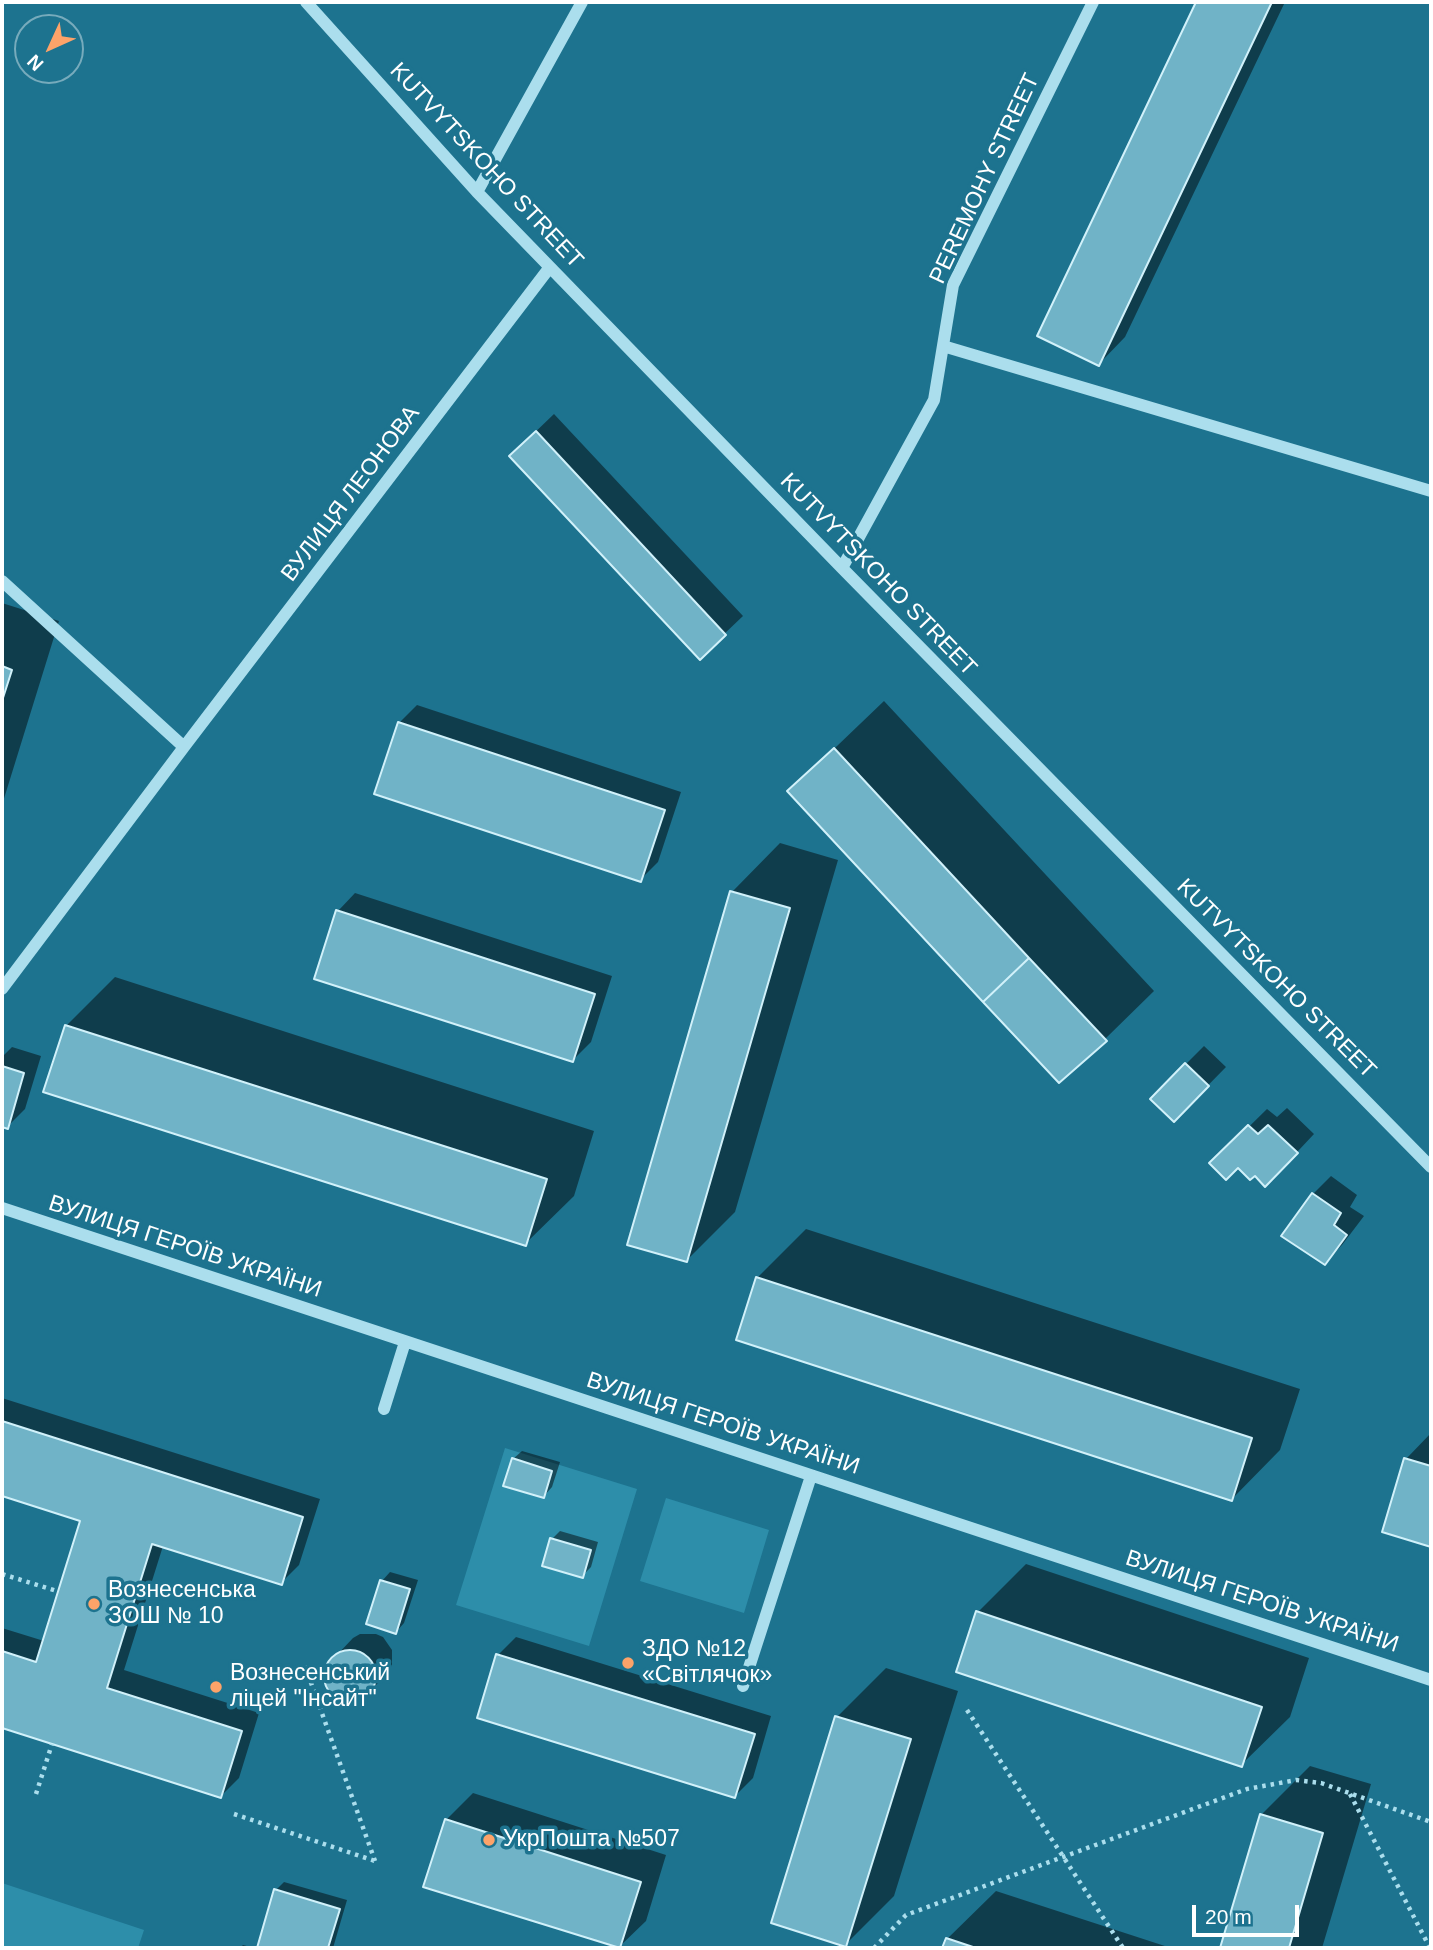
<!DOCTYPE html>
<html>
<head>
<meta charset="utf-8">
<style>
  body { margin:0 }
  #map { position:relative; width:1433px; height:1950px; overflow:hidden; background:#1d738f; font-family:Arial,sans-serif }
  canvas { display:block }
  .frame { position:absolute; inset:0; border:4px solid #fff; pointer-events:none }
  .north { position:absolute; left:14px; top:14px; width:70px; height:70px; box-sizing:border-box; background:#1d738f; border:2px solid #77abbc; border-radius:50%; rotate:225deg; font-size:19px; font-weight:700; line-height:28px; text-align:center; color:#fff }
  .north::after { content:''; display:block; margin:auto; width:24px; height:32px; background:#fda369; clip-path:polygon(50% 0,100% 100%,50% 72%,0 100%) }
  .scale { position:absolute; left:1192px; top:1905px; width:107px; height:32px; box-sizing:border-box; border:4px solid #fff; border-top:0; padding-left:9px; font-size:21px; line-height:24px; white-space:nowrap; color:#fff; -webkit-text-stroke:5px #1d738f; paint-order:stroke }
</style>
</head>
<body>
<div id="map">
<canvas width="1433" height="1950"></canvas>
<div class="frame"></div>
<div class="north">N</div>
<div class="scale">20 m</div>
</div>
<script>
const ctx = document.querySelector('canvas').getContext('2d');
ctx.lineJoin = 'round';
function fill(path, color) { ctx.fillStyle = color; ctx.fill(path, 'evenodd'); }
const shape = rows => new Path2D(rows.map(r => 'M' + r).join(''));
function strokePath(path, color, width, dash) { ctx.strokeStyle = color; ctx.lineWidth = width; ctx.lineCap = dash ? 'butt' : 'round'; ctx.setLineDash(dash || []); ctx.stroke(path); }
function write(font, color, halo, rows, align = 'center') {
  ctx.font = font + ' Arial,sans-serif'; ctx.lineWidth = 7; ctx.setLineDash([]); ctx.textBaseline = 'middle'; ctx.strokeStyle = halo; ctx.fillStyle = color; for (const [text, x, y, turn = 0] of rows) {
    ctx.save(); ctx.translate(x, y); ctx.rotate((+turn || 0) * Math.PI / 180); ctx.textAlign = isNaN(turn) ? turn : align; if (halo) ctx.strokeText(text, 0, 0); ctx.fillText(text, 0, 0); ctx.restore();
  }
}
fill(shape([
  [505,1448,637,1489,589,1646,456,1605],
  [666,1498,769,1530,744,1613,640,1581],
  [2,1883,144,1930,138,1948,2,1948]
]), '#2d8eaa');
fill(shape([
  [1198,2,1285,2,1125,337,1099,364,1039,335],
  [554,414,743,616,700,657,529,438],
  [2,603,59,621,2,805],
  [884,701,1154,991,1105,1039,790,791],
  [417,705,681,792,658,862,640,880,399,723],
  [780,843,838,860,735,1212,687,1260,732,892],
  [355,893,612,976,591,1042,573,1060,338,911],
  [115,977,594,1131,574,1196,525,1244,66,1026],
  [1204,1046,1226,1067,1174,1120,1186,1064],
  [12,1047,41,1056,25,1109,7,1127,2,1125,2,1057],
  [1287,1108,1314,1134,1283,1167,1255,1174,1238,1166,1212,1163,1267,1109,1277,1117],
  [1331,1176,1357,1195,1350,1207,1364,1216,1342,1245,1324,1263,1313,1194],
  [806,1229,1300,1389,1280,1450,1232,1499,757,1278],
  [2,1398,320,1499,299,1565,281,1583,163,1546,124,1670,259,1713,239,1778,221,1796,2,1726,2,1628,44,1641,82,1520,2,1494],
  [1431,1433,1431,1545,1384,1531,1406,1459],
  [522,1451,560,1462,552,1487,544,1496,513,1459],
  [560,1531,598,1542,591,1567,582,1576,552,1539],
  [1026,1564,1309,1658,1290,1717,1241,1765,978,1612],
  [390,1572,418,1580,404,1623,396,1632,382,1581],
  [360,1634,376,1634,383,1637,392,1650,392,1666,388,1673,363,1698,355,1701,346,1701,338,1698,331,1693,327,1686,326,1670,335,1657,353,1638],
  [516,1637,771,1716,753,1778,735,1796,498,1655],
  [886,1668,958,1691,894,1896,845,1945,773,1922,837,1717],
  [1310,1766,1371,1784,1322,1948,1222,1948,1261,1815],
  [473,1793,666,1855,646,1921,619,1947,446,1820],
  [284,1882,347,1900,333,1948,258,1948,276,1890],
  [996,1891,1171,1948,944,1948,947,1939],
  [243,1945,254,1948,240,1948]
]), '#0007');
const building = shape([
  [1196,2,1272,2,1099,366,1037,336,1196,2],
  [536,431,726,635,700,660,509,456,536,431],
  [2,666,12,670,2,701,2,666],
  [398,722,665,810,641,882,374,794,398,722],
  [834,748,1029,958,983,1002,787,791,834,748],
  [730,891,790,908,687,1262,627,1245,730,891],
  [336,910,595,994,573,1062,314,979,336,910],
  [1029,958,1107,1041,1059,1083,983,1002,1029,958],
  [65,1025,547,1179,526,1246,43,1092,65,1025],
  [1185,1063,1209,1086,1174,1122,1150,1099,1185,1063],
  [2,1066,24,1073,8,1129,2,1127,2,1066],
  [1248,1125,1258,1134,1268,1125,1298,1153,1265,1187,1255,1176,1250,1180,1238,1168,1226,1180,1209,1163,1248,1125],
  [1312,1193,1341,1213,1334,1225,1347,1235,1325,1265,1281,1236,1312,1193],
  [756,1277,1252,1438,1232,1501,736,1340,756,1277],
  [2,1421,303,1517,282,1585,152,1544,107,1688,242,1731,221,1798,2,1728,2,1651,36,1662,80,1521,2,1496,2,1421],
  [512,1458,552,1471,544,1498,503,1486,512,1458],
  [1404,1458,1431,1466,1431,1547,1382,1532,1404,1458],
  [550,1538,591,1550,583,1578,542,1566,550,1538],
  [380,1580,410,1589,396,1634,366,1624,380,1580],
  [976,1611,1262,1707,1242,1767,956,1672,976,1611],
  '324 1676a26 26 0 1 1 52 0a26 26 0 1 1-52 0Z',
  [496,1654,755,1734,735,1798,477,1718,496,1654],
  [835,1716,911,1739,846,1947,771,1923,835,1716],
  [1260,1814,1323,1833,1289,1948,1220,1948,1260,1814],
  [445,1819,641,1882,620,1948,423,1887,445,1819],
  [274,1889,340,1909,328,1948,257,1948,274,1889],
  [946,1938,976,1948,942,1948,946,1938]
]);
fill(building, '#70b3c7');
strokePath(building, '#d1f1fa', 2);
strokePath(shape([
  [2,1574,57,1591],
  [305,1666,375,1861],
  [967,1710,1123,1948],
  [36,1794,52,1744],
  [1350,1794,1430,1948],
  [234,1814,375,1861],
  [874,1948,906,1915,1247,1789,1296,1780,1321,1783,1431,1822]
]), '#abdeed', 4.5, [3.5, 5]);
strokePath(shape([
  [306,2,477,192,842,568,1431,1167],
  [477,192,582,2],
  [943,346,1431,491],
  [842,568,934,400,953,285,1093,2],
  [2,581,184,747],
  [2,989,184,747,550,267],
  [2,1208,1431,1680],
  [384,1409,405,1342],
  [743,1686,811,1476]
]), '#abdeed', 12);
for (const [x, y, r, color] of [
  [94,1604,7,"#fda369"],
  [628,1663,7,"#fda369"],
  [216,1687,7,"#fda369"],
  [489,1840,7,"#fda369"]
]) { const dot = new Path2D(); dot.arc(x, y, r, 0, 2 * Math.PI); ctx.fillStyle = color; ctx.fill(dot); strokePath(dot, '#1d738f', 2.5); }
write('23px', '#fff', '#1d738f', [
  ["KUTVYTSKOHO STREET",486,166,47],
  ["PEREMOHY STREET",985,179,-65],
  ["ВУЛИЦЯ ЛЕОНОВА",351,494,-53],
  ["KUTVYTSKOHO STREET",878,575,46],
  ["KUTVYTSKOHO STREET",1276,979,45],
  ["ВУЛИЦЯ ГЕРОЇВ УКРАЇНИ",185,1247,18],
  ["ВУЛИЦЯ ГЕРОЇВ УКРАЇНИ",723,1424,18],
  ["ВУЛИЦЯ ГЕРОЇВ УКРАЇНИ",1262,1602,18]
]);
write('23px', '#fff', '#1d738f', [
  ["Вознесенська",108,1591],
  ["ЗОШ № 10",108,1617],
  ["ЗДО №12",642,1650],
  ["«Світлячок»",642,1676],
  ["Вознесенський",230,1674],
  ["ліцей \"Інсайт\"",230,1700],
  ["УкрПошта №507",503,1840]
], 'left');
</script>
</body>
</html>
